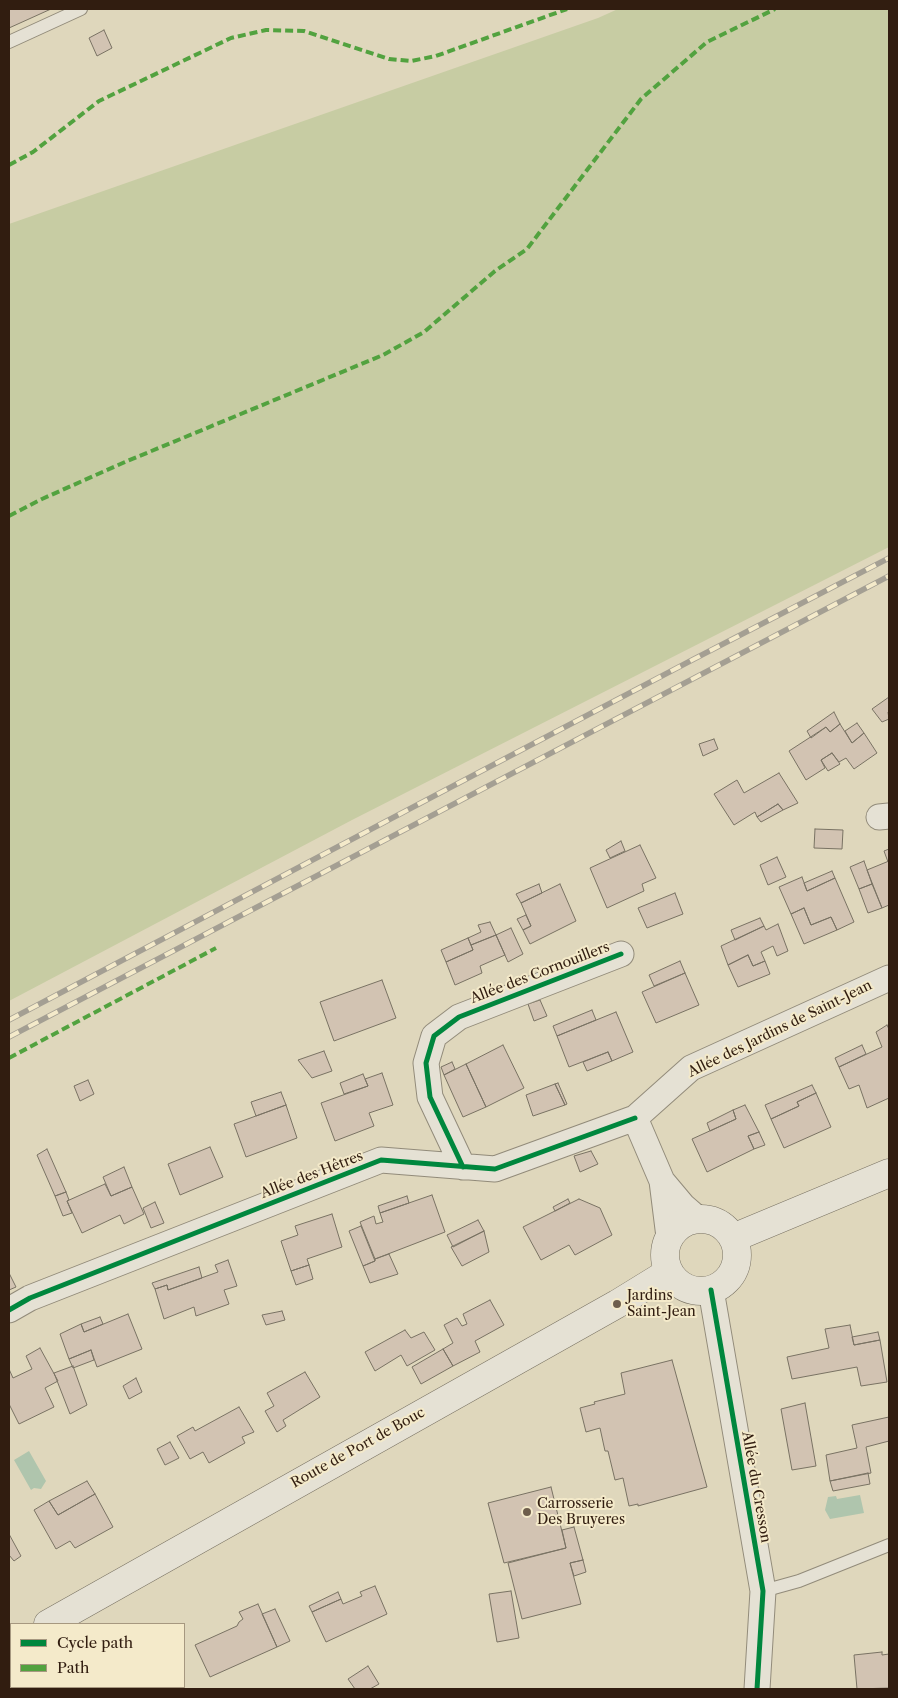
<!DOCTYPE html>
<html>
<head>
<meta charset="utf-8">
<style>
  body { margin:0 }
  #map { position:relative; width:898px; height:1698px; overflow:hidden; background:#dfd7bc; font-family:"Libre Caslon Text",serif }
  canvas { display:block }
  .frame { position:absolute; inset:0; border:10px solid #311d10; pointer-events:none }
  .legend { position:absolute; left:10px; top:1623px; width:175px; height:65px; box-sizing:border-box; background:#f4eaca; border:1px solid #a69880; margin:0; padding:6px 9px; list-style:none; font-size:15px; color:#311d10 }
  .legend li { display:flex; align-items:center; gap:10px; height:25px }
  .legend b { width:25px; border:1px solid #a69880 }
</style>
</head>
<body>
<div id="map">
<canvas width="898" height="1698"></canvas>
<div class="frame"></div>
<ul class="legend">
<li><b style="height:6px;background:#00873e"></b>Cycle path</li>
<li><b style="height:6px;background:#52a23f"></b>Path</li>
</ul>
</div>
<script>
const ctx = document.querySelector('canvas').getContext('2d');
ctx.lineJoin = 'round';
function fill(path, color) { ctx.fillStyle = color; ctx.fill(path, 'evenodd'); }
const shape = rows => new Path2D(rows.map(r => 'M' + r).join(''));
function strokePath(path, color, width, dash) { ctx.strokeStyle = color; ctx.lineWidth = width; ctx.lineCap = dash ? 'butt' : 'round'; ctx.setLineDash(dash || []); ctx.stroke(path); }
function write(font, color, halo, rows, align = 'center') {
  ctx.font = font + ' "Libre Caslon Text",serif'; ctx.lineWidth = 4; ctx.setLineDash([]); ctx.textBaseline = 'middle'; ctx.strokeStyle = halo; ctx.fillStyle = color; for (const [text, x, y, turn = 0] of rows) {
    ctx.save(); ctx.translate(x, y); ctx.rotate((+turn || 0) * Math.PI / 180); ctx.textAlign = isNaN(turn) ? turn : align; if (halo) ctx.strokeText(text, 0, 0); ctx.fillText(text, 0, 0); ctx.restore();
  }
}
fill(shape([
  [618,9,889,9,889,547,352,820,9,1001,9,224,598,18]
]), '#c7cca3');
fill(shape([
  [29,1451,46,1481,41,1489,34,1488,31,1490,14,1460],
  [860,1495,864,1513,830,1519,825,1510,828,1497,836,1496,837,1499]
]), '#afc5ad');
const building = shape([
  [9,9,51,9,9,28,9,9],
  [104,30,112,48,97,56,89,38,104,30],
  [889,697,889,711,888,712,889,719,882,722,872,709,889,697],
  [834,712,840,724,830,732,826,727,811,738,807,731,834,712],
  [857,723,864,733,852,743,845,731,857,723],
  [840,724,852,743,864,733,877,753,854,769,846,758,839,762,832,753,821,760,825,768,806,780,789,751,826,727,830,732,840,724],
  [714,739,718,749,703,756,699,744,714,739],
  [832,753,840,764,828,771,821,760,832,753],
  [779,773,798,803,783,810,778,804,757,817,755,812,734,825,714,794,737,780,744,793,779,773],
  [778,804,783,810,761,822,757,817,778,804],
  [815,829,843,830,842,849,814,848,815,829],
  [621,841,625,851,610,858,606,850,621,841],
  [640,845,656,878,642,884,644,891,607,908,590,868,640,845],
  [889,849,889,861,888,862,884,851,889,849],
  [777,857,786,877,768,885,760,865,777,857],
  [864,861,872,884,859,889,850,867,864,861],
  [889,861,889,905,882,908,867,870,889,861],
  [832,871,835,878,807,891,804,883,832,871],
  [802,877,807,891,835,878,854,922,837,930,831,917,811,925,804,908,791,914,779,887,802,877],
  [539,884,542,893,521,903,516,894,539,884],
  [560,884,576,921,530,944,523,930,531,926,521,903,560,884],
  [872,884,882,908,868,913,859,889,872,884],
  [675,893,683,914,647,928,638,908,675,893],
  [804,908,811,925,831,917,837,930,804,944,791,914,804,908],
  [526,915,531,926,523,930,517,919,526,915],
  [760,918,764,926,735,940,731,930,760,918],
  [490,922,496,935,471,945,468,938,481,932,478,925,490,922],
  [778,924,788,951,777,956,773,946,761,952,765,961,753,966,748,955,728,965,721,946,764,926,766,930,778,924],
  [511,928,523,954,508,962,496,935,511,928],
  [496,935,505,955,480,966,482,973,455,985,446,962,473,950,471,945,496,935],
  [468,938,473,950,446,962,441,950,468,938],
  [748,955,753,966,765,961,770,974,738,987,728,965,748,955],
  [680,961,685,973,654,986,649,975,680,961],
  [685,973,699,1005,656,1023,642,992,685,973],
  [382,980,396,1018,334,1041,320,1002,382,980],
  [540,1000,547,1016,534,1021,528,1004,540,1000],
  [592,1010,596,1020,557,1036,553,1026,592,1010],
  [616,1012,633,1052,612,1061,608,1052,569,1067,557,1036,616,1012],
  [887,1025,889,1029,889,1098,867,1108,859,1085,849,1089,839,1067,882,1047,876,1032,887,1025],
  [503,1045,524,1088,486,1107,466,1064,503,1045],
  [862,1045,866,1054,839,1067,835,1058,862,1045],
  [324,1051,332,1071,312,1078,298,1060,324,1051],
  [608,1052,612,1061,587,1071,583,1062,608,1052],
  [452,1062,455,1069,444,1075,441,1067,452,1062],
  [466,1064,486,1107,463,1117,444,1075,466,1064],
  [382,1073,393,1105,369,1113,374,1126,335,1141,321,1103,368,1086,365,1079,382,1073],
  [363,1074,368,1086,344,1094,340,1083,363,1074],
  [88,1080,94,1094,80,1101,74,1086,88,1080],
  [558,1083,567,1104,565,1105,555,1084,558,1083],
  [555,1084,565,1105,533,1116,526,1095,555,1084],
  [812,1085,816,1093,797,1102,799,1106,771,1119,765,1105,812,1085],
  [281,1092,286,1105,256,1116,251,1102,281,1092],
  [816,1093,831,1127,784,1148,771,1119,799,1106,797,1102,816,1093],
  [286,1105,297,1138,246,1157,234,1124,286,1105],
  [745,1105,759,1132,748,1136,754,1149,707,1172,692,1139,736,1119,733,1110,745,1105],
  [733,1110,736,1119,710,1131,707,1123,733,1110],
  [759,1132,765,1145,754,1149,748,1136,759,1132],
  [210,1147,223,1177,180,1195,168,1164,210,1147],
  [47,1149,66,1192,55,1196,37,1155,47,1149],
  [591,1151,598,1164,580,1172,574,1156,591,1151],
  [124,1167,132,1187,111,1196,103,1177,124,1167],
  [105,1184,111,1196,132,1187,144,1214,124,1224,120,1215,82,1233,67,1201,105,1184],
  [66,1192,69,1200,67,1201,72,1213,63,1216,55,1196,66,1192],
  [432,1195,445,1232,375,1259,360,1222,374,1216,376,1224,383,1222,380,1213,432,1195],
  [407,1196,409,1203,380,1213,378,1206,407,1196],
  [568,1199,570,1203,555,1211,553,1207,568,1199],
  [579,1199,600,1208,612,1235,575,1255,569,1245,541,1260,523,1227,579,1199],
  [155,1202,164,1223,151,1228,143,1208,155,1202],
  [332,1214,342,1247,307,1259,309,1265,291,1271,281,1241,298,1235,295,1226,332,1214],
  [478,1220,484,1231,453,1247,447,1235,478,1220],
  [361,1226,375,1261,363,1266,349,1231,361,1226],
  [484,1231,489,1252,462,1266,451,1247,484,1231],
  [389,1254,398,1274,370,1283,363,1266,375,1261,375,1259,389,1254],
  [228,1260,237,1286,224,1290,229,1304,196,1316,194,1307,164,1319,155,1289,167,1285,168,1290,218,1272,215,1265,228,1260],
  [309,1265,313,1279,296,1285,291,1271,309,1265],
  [199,1267,202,1278,168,1290,167,1285,155,1289,152,1283,199,1267],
  [9,1273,16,1287,9,1290,9,1273],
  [490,1300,504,1325,475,1341,480,1352,453,1366,443,1349,453,1343,444,1325,457,1318,462,1326,467,1324,463,1314,490,1300],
  [282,1311,285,1320,266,1325,262,1315,282,1311],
  [128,1314,142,1349,97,1367,91,1350,69,1359,60,1334,81,1324,84,1332,128,1314],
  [100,1317,103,1324,84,1332,81,1324,100,1317],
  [850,1325,854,1345,880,1340,887,1382,861,1386,857,1367,792,1379,787,1357,829,1348,825,1329,850,1325],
  [405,1330,411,1338,424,1332,435,1350,407,1366,401,1355,375,1371,365,1352,405,1330],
  [878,1332,880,1340,854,1345,852,1337,878,1332],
  [40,1348,58,1381,45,1388,54,1407,19,1424,9,1404,9,1369,13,1378,32,1369,26,1356,40,1348],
  [443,1349,453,1366,421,1384,412,1367,443,1349],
  [91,1350,94,1360,73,1368,69,1359,91,1350],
  [672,1360,707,1487,638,1506,638,1504,629,1506,623,1478,615,1480,608,1451,605,1451,600,1428,586,1432,580,1408,595,1404,594,1402,625,1394,621,1373,672,1360],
  [73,1366,87,1405,70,1414,54,1373,73,1366],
  [305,1372,320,1397,283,1420,286,1426,277,1432,265,1411,274,1406,267,1393,305,1372],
  [136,1378,142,1392,129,1399,123,1386,136,1378],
  [805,1403,816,1466,792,1470,781,1409,805,1403],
  [239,1407,254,1432,242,1437,245,1443,209,1463,203,1452,190,1459,177,1436,193,1427,195,1431,239,1407],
  [889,1417,889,1441,866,1447,871,1473,830,1481,826,1455,857,1448,852,1425,889,1417],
  [170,1442,179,1458,165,1465,157,1449,170,1442],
  [868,1473,870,1484,833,1491,830,1481,868,1473],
  [87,1481,95,1494,58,1515,49,1501,87,1481],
  [551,1487,566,1548,504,1563,488,1503,551,1487],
  [95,1494,113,1527,75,1548,70,1541,56,1549,34,1510,49,1501,58,1515,95,1494],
  [574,1527,583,1560,570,1563,581,1604,522,1619,508,1563,566,1548,562,1530,574,1527],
  [9,1534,21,1556,14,1561,9,1555,9,1534],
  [583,1560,586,1572,574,1576,570,1563,583,1560],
  [375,1586,387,1614,326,1642,312,1612,341,1599,343,1604,362,1596,360,1592,375,1586],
  [511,1591,519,1638,497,1642,489,1594,511,1591],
  [338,1592,341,1599,312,1612,309,1606,338,1592],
  [258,1604,277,1647,210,1677,195,1645,237,1626,239,1622,243,1619,239,1612,258,1604],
  [275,1609,290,1641,277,1647,262,1614,275,1609],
  [882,1652,882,1655,889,1654,889,1688,857,1689,854,1655,882,1652],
  [368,1666,379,1684,370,1689,355,1689,348,1679,368,1666]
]);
fill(building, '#d2c3b2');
strokePath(building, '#797263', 1);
const service = shape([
  [9,42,81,9],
  [763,1591,799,1581,889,1545]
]);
const minor = shape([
  [879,817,889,816],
  [463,1167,430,1097,426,1063,434,1036,459,1017,621,954],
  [662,1181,635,1118,691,1068,889,978],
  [669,1237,662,1181,683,1206,698,1219],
  [711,1290,763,1591,757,1689],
  [9,1310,30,1298,381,1160,495,1169,635,1118]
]);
const secondary = shape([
  '665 1255a36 36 0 1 1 72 0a36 36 0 1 1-72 0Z',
  [733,1238,889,1173],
  [48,1624,617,1304,669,1272],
  [9,1646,11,1645]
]);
strokePath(service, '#928b7a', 14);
strokePath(minor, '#928b7a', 27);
strokePath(secondary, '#797263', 29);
strokePath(service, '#e5e1d4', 12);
strokePath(minor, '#e5e1d4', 25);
strokePath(secondary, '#e5e1d4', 28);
const rail = shape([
  [9,1020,694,659,889,558],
  [9,1037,889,576]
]);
strokePath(rail, '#a49f93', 5.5);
strokePath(rail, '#f4eaca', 4, [11]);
strokePath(shape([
  [9,165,33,152,99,101,231,38,266,30,304,31,389,59,411,61,436,56,567,9],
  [9,516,42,499,125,462,383,355,424,332,495,271,527,249,641,99,707,42,775,9],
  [9,1058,216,948]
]), '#52a23f', 4, [8, 4]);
strokePath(shape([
  [463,1167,430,1097,426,1063,434,1036,459,1017,621,954],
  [711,1290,763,1591,757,1689],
  [9,1310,30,1298,381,1160,495,1169,635,1118]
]), '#00873e', 5);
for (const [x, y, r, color] of [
  [617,1304,5,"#6e5e4c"],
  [527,1512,5,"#6e5e4c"]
]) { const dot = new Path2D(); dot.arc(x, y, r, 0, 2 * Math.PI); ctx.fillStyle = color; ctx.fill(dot); strokePath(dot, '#f4eaca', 2); }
write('14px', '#311d10', '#f4eaca', [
  ["Allée des Cornouillers",540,973,-21],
  ["Allée des Jardins de Saint-Jean",780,1029,-26],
  ["Allée des Hêtres",312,1175,-21],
  ["Route de Port de Bouc",358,1448,-29],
  ["Allée du Cresson",756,1487,80]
]);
write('14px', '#311d10', '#f4eaca', [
  ["Jardins",627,1296],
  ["Saint-Jean",627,1312],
  ["Carrosserie",537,1504],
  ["Des Bruyeres",537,1520]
], 'left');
</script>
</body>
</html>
